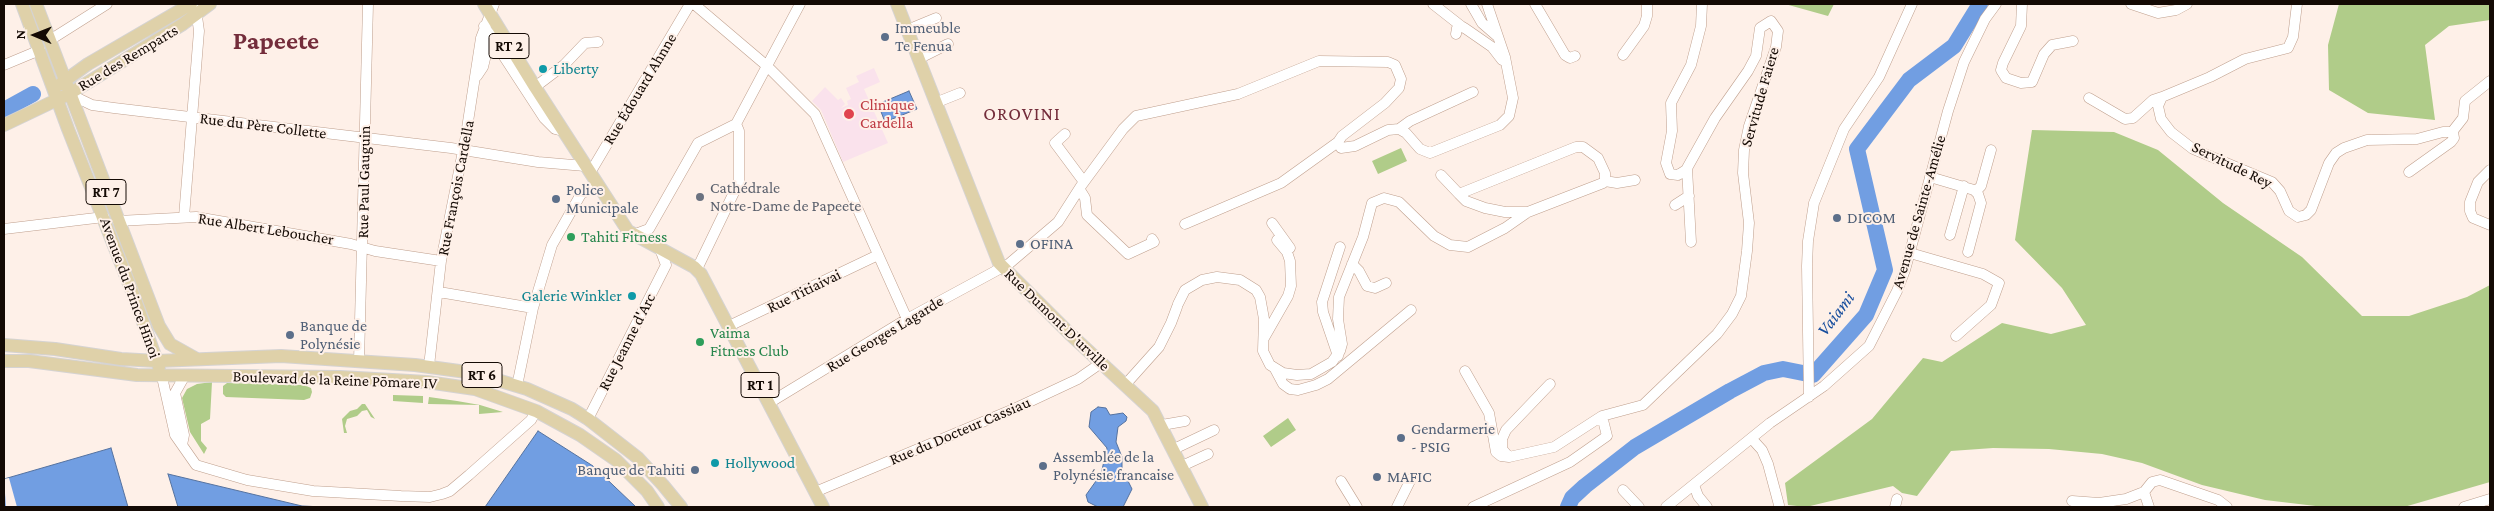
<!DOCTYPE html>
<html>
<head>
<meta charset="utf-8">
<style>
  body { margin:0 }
  #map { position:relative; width:2494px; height:511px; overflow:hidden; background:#fef0e8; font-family:"Crimson Pro",serif }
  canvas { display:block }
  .frame { position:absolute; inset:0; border:5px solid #140a04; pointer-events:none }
  .north { position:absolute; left:10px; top:10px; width:50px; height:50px; -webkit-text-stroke:4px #fef0e8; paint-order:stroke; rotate:271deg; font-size:14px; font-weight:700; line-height:20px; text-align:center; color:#140a04 }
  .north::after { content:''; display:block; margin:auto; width:18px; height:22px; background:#140a04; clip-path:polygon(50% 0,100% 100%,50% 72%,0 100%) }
</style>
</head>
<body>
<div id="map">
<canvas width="2494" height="511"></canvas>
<div class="frame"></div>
<div class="north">N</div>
</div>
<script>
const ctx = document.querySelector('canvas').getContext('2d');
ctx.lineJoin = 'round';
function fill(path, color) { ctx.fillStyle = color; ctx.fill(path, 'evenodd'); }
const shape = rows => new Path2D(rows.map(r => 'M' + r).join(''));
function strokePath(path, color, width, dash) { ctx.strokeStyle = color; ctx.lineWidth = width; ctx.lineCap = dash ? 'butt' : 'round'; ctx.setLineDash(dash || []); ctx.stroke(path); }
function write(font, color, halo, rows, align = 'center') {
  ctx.font = font + ' "Crimson Pro",serif'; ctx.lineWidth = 4; ctx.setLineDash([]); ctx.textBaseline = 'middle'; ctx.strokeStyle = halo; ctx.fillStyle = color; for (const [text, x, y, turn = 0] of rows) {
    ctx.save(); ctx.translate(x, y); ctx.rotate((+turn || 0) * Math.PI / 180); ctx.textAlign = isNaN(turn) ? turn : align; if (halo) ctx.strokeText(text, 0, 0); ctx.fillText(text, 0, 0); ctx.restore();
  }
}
fill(shape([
  [874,68,880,82,864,89,888,143,843,162,821,110,812,101,825,87,838,100,841,98,845,104,841,108,848,105,847,101,851,99,846,88,859,82,856,76]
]), '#fae2ec');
fill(shape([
  [1785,4,1834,4,1828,16],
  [2339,4,2490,4,2490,20,2449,26,2425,45,2435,120,2368,113,2329,90,2328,45],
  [2032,130,2114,132,2158,150,2223,203,2302,257,2362,316,2409,316,2467,297,2490,285,2490,482,2404,507,2324,507,2265,500,2202,485,2142,463,2102,454,2049,449,1993,448,1951,451,1917,496,1902,493,1893,486,1806,507,1788,505,1785,483,1872,419,1923,358,1942,362,2002,323,2051,334,2086,325,2062,288,2015,240],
  [1401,148,1407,161,1378,174,1372,161],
  [212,382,210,419,201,424,201,441,207,448,204,454,190,432,182,398,187,389,197,384],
  [227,383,304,385,311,388,312,392,310,398,304,400,226,397,223,394,223,386],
  [393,395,423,396,423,403,393,401],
  [429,397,457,401,480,405,503,412,479,414,479,405,428,404],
  [362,404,365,404,375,419,371,417,367,410,362,411,357,416,347,419,345,426,347,433,344,433,342,419,350,411,357,409],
  [1288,418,1296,430,1271,447,1263,436]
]), '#b0cc89');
const water = shape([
  [909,91,917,109,885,122,878,104,909,91],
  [1098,407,1106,408,1110,415,1123,413,1127,417,1126,421,1118,427,1116,442,1122,457,1122,469,1132,489,1123,507,1098,507,1088,502,1086,495,1101,474,1107,448,1089,427,1091,412,1098,407],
  [538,431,593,466,636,507,485,507,538,431],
  [111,448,128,507,4,507,4,479,111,448],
  [168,474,302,506,324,507,178,507,168,474]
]);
fill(water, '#719ee2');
strokePath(water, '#55729f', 1);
fill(shape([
  [9,478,17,507,6,507,4,479]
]), '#fef0e8');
strokePath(shape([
  [4,110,33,94],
  [1568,507,1572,498,1585,486,1635,447,1730,391,1764,373,1783,369,1813,375,1866,315,1885,270,1857,149,1909,80,1954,46,1980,4]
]), '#719ee2', 16);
const minor = shape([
  [694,4,767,66,815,114,907,319],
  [1433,4,1461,26],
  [1471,4,1482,23,1497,36],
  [1535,4,1565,55,1570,58,1575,56],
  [2022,4,2021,26,2003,63,2001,70,2006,78,2021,83,2032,82,2044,54,2052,45,2073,41],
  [2131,4,2158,13,2176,10,2187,4],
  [2297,4,2293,37,2288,48,2245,59,2210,77,2162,97,2158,106,2161,119,2171,132,2193,149,2272,182,2280,191,2289,211,2298,217,2306,215,2311,210,2329,163,2336,153,2344,148,2367,140,2417,139,2443,132,2453,132,2454,138,2451,142,2409,172],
  [484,26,544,118,555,129,563,131],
  [907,30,936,18],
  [1456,34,1457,28,1461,26,1466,29,1492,47,1502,60],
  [50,40,107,4],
  [1623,55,1644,26,1647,16,1647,4],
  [918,59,948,44],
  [4,65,40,50],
  [477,76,483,67,491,34],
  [535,87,564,65,585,43,598,42],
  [69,94,92,105,114,108,451,148,538,162,585,166],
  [2089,98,2125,119,2133,118,2153,100,2162,97],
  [935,103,960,93],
  [736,124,800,4],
  [1399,129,1410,121,1473,92],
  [2452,132,2463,118,2465,101,2490,81],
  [1065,134,1055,143,1084,182],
  [1687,168,1691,242],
  [2490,170,2478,182,2470,202,2470,211,2473,218,2490,225],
  [590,173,690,4],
  [1441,175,1459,194],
  [1930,177,1974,190,1978,194,1981,203,1968,252],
  [1605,181,1617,183,1635,180],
  [1080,190,1085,198,1087,215,1128,254,1154,242,1152,239],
  [1976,191,1981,186,1991,150],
  [1675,205,1689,196],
  [184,217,199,31,196,9],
  [118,221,196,217,351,244,375,251,441,261],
  [1272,223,1290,248],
  [1185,224,1281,183,1338,142],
  [4,229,104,217],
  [633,235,649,229,653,222,698,143,736,124],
  [1950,235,1964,186],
  [1910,253,1983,274,1999,283,1991,305,1956,336],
  [1352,264,1359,271,1367,286,1375,288,1386,283],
  [1004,268,1058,222,1081,186,1123,129,1136,116,1238,94,1319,61,1388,62,1395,65,1401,79,1399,88,1385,103,1342,136,1338,142,1341,148,1355,146,1388,130,1399,129,1406,133,1420,149,1430,153,1500,125,1509,116,1513,98,1505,57,1487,4],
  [697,269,739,182,739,131,736,124],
  [439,292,533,308],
  [1178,304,1185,290,1202,280,1217,277,1240,280,1256,290,1260,297,1264,319,1263,351,1270,365,1283,373,1297,375,1311,374,1332,362,1340,351,1342,344,1338,319,1339,297,1363,237,1372,203,1384,198,1399,202,1434,236,1450,245,1468,247,1505,228,1528,212,1603,183,1605,181,1605,173,1598,158,1583,147,1576,147,1459,194,1466,201,1485,208,1505,212,1528,212],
  [729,326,878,255],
  [1264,338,1288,296,1291,286,1290,261,1287,252,1277,240],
  [1338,356,1323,312,1322,302,1340,247],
  [359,361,368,4],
  [429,366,441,261,465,141,481,38,494,4],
  [1275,369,1283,384,1290,389,1298,390,1316,385,1328,379,1411,310],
  [1465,371,1489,413,1496,452,1501,456,1509,457,1554,447,1602,416,1643,405,1717,334,1732,314,1741,296,1747,251,1749,223,1743,173,1744,150,1749,126,1776,47,1778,31,1771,21,1760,28,1756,56,1748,71,1715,118,1686,170,1678,175,1670,174,1666,163,1672,131,1671,103,1691,65,1701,26,1702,4],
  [162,377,175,435,196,465,247,480,313,491,401,496,430,497,442,494,450,491,469,475,531,420,536,411],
  [1125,385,1159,347,1171,323,1177,307],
  [517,386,533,308,552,245,581,194,598,185],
  [1809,397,1807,266,1808,241,1814,203,1844,129,1879,77,1912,4],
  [769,403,907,319,1003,267],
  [588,419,666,265,660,249],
  [1162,425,1185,421],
  [1752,439,1762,450,1768,464,1779,505],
  [182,445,184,435,175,393,184,377],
  [1174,449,1214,430],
  [1509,457,1502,449,1502,439,1506,430,1550,384],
  [1182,466,1208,454],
  [1341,481,1357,507],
  [1694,485,1698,496,1707,507],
  [1623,490,1639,507],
  [815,492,1016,408,1078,379,1101,363],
  [2144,492,2149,507],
  [2072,501,2099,503,2126,499,2144,492,2152,482,2160,480,2218,500,2227,507],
  [1397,507,1411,479],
  [1473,507,1570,462,1607,436,1602,416],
  [1666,507,1770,423,1824,386,1869,346,1897,291,1905,270,1948,111,1964,62,1985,19,1996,4],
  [1895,507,1897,499],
  [2464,507,2490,499]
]);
const major = shape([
  [22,4,68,129,133,294,159,367],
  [36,4,159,326,170,344,195,358],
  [484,4,535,87,628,231,694,267,701,274,823,507],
  [897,4,999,263,1070,334,1153,411,1202,507],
  [59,85,88,64,191,4],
  [4,125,69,94,183,24,210,4],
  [4,345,55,349,121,359,157,361,281,356,415,365,474,373,527,389,572,409,588,419,638,458,663,485,681,507],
  [4,361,29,361,137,375,340,377,427,382,475,389,536,411,580,435,616,460,647,491,658,507]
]);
strokePath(minor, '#bf9f8d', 11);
strokePath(major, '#d5d3d2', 14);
strokePath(minor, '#fff', 10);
strokePath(major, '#dfd1a9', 12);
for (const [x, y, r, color] of [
  [885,37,5,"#5c6f8a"],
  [543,69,5,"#0f9aa8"],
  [849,114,6,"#e0444e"],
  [700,197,5,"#6b7280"],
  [556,199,5,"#5c6f8a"],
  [1837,218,5,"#5c6f8a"],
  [571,237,5,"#2e9e5b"],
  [1020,244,5,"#5c6f8a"],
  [632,296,5,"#0f9aa8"],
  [290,335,5,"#5c6f8a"],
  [700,342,5,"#2e9e5b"],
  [1401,438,5,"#5c6f8a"],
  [715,463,5,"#0f9aa8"],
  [1043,466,5,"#5c6f8a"],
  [695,470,5,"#5c6f8a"],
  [1377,477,5,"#5c6f8a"]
]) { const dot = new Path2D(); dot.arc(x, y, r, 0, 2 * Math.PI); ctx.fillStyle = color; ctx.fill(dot); strokePath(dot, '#fef0e8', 2); }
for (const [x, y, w] of [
  [509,46,40],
  [106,192,40],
  [482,375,40],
  [760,385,38]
]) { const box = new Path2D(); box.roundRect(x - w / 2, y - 12.5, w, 25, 4); ctx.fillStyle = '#fef0e8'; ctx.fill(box); strokePath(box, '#140a04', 1); }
write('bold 15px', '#140a04', null, [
  ["RT 2",509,46],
  ["RT 7",106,192],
  ["RT 6",482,375],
  ["RT 1",760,385]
]);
write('16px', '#4e5e75', '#fef0e8', [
  ["Immeuble",895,28],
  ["Te Fenua",895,46],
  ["Police",566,190],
  ["Municipale",566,208],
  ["DICOM",1847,218],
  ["OFINA",1030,244],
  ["Banque de",300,326],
  ["Polynésie",300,344],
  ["Gendarmerie",1411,429],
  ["- PSIG",1411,447],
  ["Assemblée de la",1053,457],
  ["Polynésie francaise",1053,475],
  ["Banque de Tahiti",685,470,"right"],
  ["MAFIC",1387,477]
], 'left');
write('16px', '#140a04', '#fef0e8', [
  ["Rue des Remparts",128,58,-31],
  ["Rue Édouard Ahnne",640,89,-59],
  ["Servitude Faiere",1760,97,-74],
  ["Rue du Père Collette",263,126,7],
  ["Servitude Rey",2232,165,26],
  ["Rue Paul Gauguin",364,182,-89],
  ["Rue François Cardella",456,188,-79],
  ["Avenue de Sainte-Amélie",1919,212,-74],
  ["Rue Albert Leboucher",266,229,9],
  ["Avenue du Prince Hīnoi",130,288,70],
  ["Rue Titiaivai",804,291,-26],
  ["Rue Dumont D'urville",1057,320,44],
  ["Rue Georges Lagarde",885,334,-31],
  ["Rue Jeanne d'Arc",627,342,-63],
  ["Boulevard de la Reine Pōmare IV",335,380,2],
  ["Rue du Docteur Cassiau",960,431,-23]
]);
write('16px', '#0d838f', '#fef0e8', [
  ["Liberty",553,69],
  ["Galerie Winkler",622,296,"right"],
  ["Hollywood",725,463]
], 'left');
write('16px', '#be3a42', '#fef0e8', [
  ["Clinique",860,105],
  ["Cardella",860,123]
], 'left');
write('16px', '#5b616d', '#fef0e8', [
  ["Cathédrale",710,188],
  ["Notre-Dame de Papeete",710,206]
], 'left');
write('16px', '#27864d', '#fef0e8', [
  ["Tahiti Fitness",581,237],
  ["Vaima",710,333],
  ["Fitness Club",710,351]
], 'left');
write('italic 18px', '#174d9d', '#fef0e8', [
  ["Vaiami",1836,314,-53]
]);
ctx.letterSpacing = '1px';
write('19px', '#742d3b', '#fef0e8', [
  ["OROVINI",1022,114]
]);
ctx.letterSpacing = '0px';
write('bold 26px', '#742d3b', '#fef0e8', [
  ["Papeete",276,41]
]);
</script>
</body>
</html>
